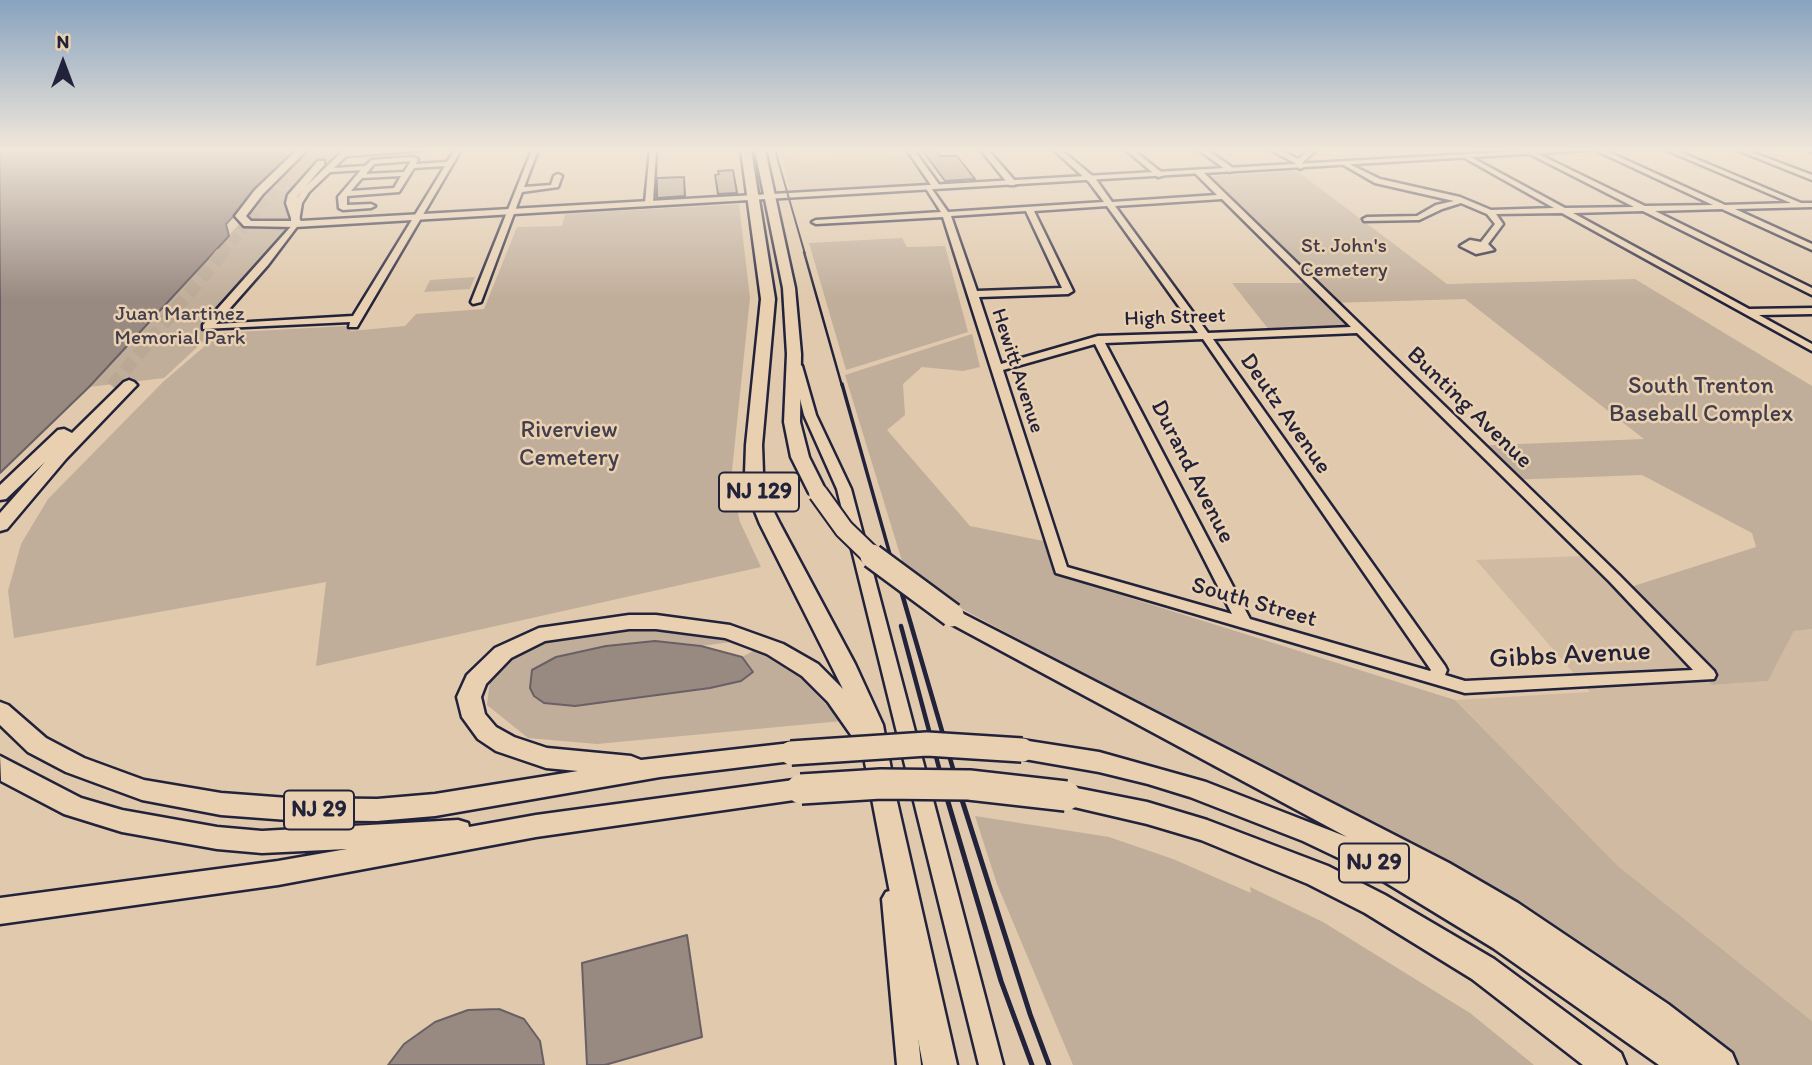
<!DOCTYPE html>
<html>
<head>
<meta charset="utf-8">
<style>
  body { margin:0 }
  #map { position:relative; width:1812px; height:1065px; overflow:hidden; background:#e0c9ac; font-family:Itim,sans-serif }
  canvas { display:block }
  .north { position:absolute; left:28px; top:28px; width:70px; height:70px; -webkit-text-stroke:5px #e8d0b1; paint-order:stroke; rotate:0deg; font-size:19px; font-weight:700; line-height:28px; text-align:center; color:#22223b }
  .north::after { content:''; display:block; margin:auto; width:24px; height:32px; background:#22223b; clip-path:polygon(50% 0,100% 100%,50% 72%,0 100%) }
</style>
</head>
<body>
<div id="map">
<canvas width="1812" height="1065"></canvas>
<div class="north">N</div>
</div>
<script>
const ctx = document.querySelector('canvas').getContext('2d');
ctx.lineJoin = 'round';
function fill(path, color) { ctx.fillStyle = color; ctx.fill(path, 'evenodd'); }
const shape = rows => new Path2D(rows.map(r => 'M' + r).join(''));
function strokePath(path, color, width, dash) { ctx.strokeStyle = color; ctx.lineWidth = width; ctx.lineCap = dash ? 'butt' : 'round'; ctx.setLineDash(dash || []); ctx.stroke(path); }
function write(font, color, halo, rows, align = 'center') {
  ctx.font = font + ' Itim,sans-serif'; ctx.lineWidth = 5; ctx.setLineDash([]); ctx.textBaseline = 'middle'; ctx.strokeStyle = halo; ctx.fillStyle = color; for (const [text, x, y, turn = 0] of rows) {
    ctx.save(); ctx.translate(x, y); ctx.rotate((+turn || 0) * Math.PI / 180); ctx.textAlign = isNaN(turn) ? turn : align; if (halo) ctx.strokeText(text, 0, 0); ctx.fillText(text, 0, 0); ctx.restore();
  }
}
fill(shape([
  [796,155,800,162,907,156,926,184,790,191,782,156],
  [1583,556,1712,685,1768,681,1794,631,1812,629,1812,1021,1618,866,1455,700,1590,692,1476,560]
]), '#d0bba2');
fill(shape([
  [293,150,343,150,330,163,318,164,287,204,289,219,263,224,247,220,245,210,305,153,294,153],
  [1297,171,1447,284,1635,279,1812,386,1812,629,1794,631,1768,681,1712,685,1618,591,1756,547,1752,533,1642,475,1506,480,1471,446,1644,439,1465,299,1330,303,1359,333,1273,335,1232,283,1308,283,1202,177],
  [739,204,750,298,731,480,740,522,761,567,316,666,326,582,14,638,8,591,21,544,48,499,163,382,220,333,345,326,351,331,405,326,416,314,484,309,517,227,562,226,565,214],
  [239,224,289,228,261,258,265,263,210,329,207,338,164,378,89,387],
  [902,238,907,247,945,246,968,332,846,370,809,243],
  [475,277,470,289,424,292,430,280],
  [972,334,980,367,963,371,922,367,903,384,905,415,887,430,970,526,1048,542,1057,575,1455,700,1618,866,1812,1021,1812,1065,1728,1065,1297,798,1212,768,1202,737,936,595,906,574,845,375],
  [653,626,731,642,701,646,655,641,606,646,556,657,530,688,534,696,544,703,606,703,710,688,753,671,742,657,755,650,796,673,842,721,597,744,528,738,487,705,490,680,513,653,567,634],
  [975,816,1109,837,1173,859,1251,893,1250,887,1323,922,1470,1013,1534,1065,1073,1065,997,884]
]), '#c0ae9a');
const water = shape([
  [0,150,293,150,294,153,226,224,229,236,89,387,0,473,0,150],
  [655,641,701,646,742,657,753,672,741,681,710,688,575,706,544,703,534,696,530,688,532,670,556,657,606,646,655,641],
  [687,935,702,1037,605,1065,587,1065,582,963,687,935],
  [499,1009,524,1019,540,1041,544,1065,388,1065,404,1044,435,1022,468,1010,499,1009]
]);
fill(water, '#988981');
strokePath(water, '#696065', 2);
const building = shape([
  [922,150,936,150,940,156,957,156,975,179,945,181,922,150],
  [733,170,737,193,718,194,715,175,719,174,718,171,733,170],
  [684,177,685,196,657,198,657,178,684,177]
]);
fill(building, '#ab9b8c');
strokePath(building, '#22223b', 2);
strokePath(shape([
  [321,163,334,150],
  [222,254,293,169,317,150]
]), '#baa895', 10, [10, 5]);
strokePath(shape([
  [112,386,223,252]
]), '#baa895', 13, [13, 7]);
const minor = shape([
  [344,150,424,150,346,156,334,168,365,166,372,160,413,157,418,159,416,164,447,162,455,150,461,150,357,327,349,327,350,322,203,329,203,325,295,222,299,224,268,265,216,324,353,316,445,166,414,168,399,192,347,196,347,205,371,204,375,206,371,208,343,210,339,208,338,197,361,170,330,172,309,192,302,203,299,221,293,221,294,203,303,189,344,150],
  [411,161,404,172,366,174,374,164,411,161],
  [401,176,394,188,351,191,362,178,401,176],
  [532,150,538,150,524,187,551,185,554,176,558,174,562,176,558,187,522,192,481,302,473,304,471,302,532,150],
  [650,150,656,150,653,203,649,205,645,203,650,150],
  [907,150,914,150,940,186,939,188,933,188,907,150],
  [981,150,988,150,1015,181,1015,185,1009,185,981,150],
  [1054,150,1061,150,1095,178,1112,202,1217,195,1194,172,1201,170,1619,575,1714,671,1716,675,1714,679,1465,693,1056,573,943,217,816,224,812,222,816,220,941,212,925,187,929,185,948,212,1104,202,1089,182,1054,150],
  [1222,199,1351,327,1208,333,1115,206,1222,199],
  [1107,206,1198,333,1098,336,1001,364,979,297,1068,294,1073,291,1034,211,1107,206],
  [1026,211,1062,288,977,291,951,216,1026,211],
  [1357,333,1609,581,1693,670,1465,681,1445,675,1447,670,1445,666,1213,339,1357,333],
  [1203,339,1431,670,1430,671,1250,619,1105,343,1203,339],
  [1095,344,1232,614,1067,567,1003,370,1095,344],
  [1126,150,1133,150,1165,175,1158,177,1126,150],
  [1199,150,1207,150,1236,170,1229,172,1199,150],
  [1271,150,1280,150,1298,159,1309,150,1316,150,1302,163,1304,167,1300,169,1295,163,1271,150],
  [1595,150,1604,150,1725,205,1791,203,1666,150,1675,150,1801,203,1812,203,1812,207,1735,209,1812,244,1812,250,1722,209,1655,211,1812,288,1812,295,1643,211,1573,213,1749,309,1812,308,1812,314,1759,315,1812,344,1812,351,1562,213,1496,214,1503,224,1488,244,1494,250,1476,254,1460,246,1470,240,1481,242,1495,224,1487,214,1461,203,1442,209,1419,220,1364,221,1363,219,1367,217,1417,216,1436,205,1454,201,1375,183,1342,164,1347,163,1380,179,1460,197,1491,210,1554,208,1465,158,1467,155,1565,208,1634,207,1530,154,1532,151,1645,206,1713,205,1595,150],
  [1737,150,1746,150,1812,175,1812,180,1737,150],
  [1808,150,1812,150,1812,152,1809,151,1808,150],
  [797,363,802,366,816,415,851,489,1003,1065,979,1065,837,489,804,415,792,366,797,363],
  [893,890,900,892,904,899,921,1065,897,1065,882,899,886,892,893,890]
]);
const major = shape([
  [1539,150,1590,150,295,227,290,224,292,217,296,216,301,221,1539,150]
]);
const highway = shape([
  [297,150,305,152,263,194,246,216,251,221,292,221,286,203,288,195,318,161,324,161,324,165,298,196,296,203,301,224,295,227,244,226,235,216,255,190,297,150],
  [741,150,751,150,775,299,762,445,763,473,770,504,780,524,855,664,883,725,896,797,957,1065,923,1065,863,752,828,702,802,676,767,654,725,638,656,629,629,629,545,641,511,658,486,684,481,697,485,714,496,727,514,737,547,748,631,756,641,760,791,743,800,746,804,753,800,760,660,777,435,816,377,821,288,820,221,815,142,800,66,772,28,752,0,725,0,702,8,705,46,738,84,758,144,780,221,793,288,798,377,799,435,794,578,771,546,768,496,751,478,739,462,717,457,697,467,675,495,648,539,628,629,615,656,615,730,625,783,644,818,664,843,689,760,524,752,504,745,473,746,445,761,299,741,150],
  [755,150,765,150,795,288,801,354,800,422,809,457,827,493,818,498,809,493,791,457,784,422,787,354,783,288,755,150],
  [129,380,134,382,137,385,134,388,66,459,7,529,0,531,0,513,45,462,6,499,0,500,0,485,58,430,64,429,72,433,124,382,129,380],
  [952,608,1449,863,1518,903,1668,1004,1732,1053,1737,1065,1659,1065,1493,948,1370,873,1303,841,1190,797,1148,784,1099,772,1013,757,1010,750,1013,743,1022,740,1099,752,1206,782,1347,837,944,620,941,615,944,610,952,608],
  [0,756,81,798,122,810,217,827,262,831,458,820,468,823,469,827,536,815,801,779,810,782,814,789,810,796,801,799,536,837,278,885,0,924,0,898,278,861,347,849,262,853,217,849,122,832,64,814,1,781,0,756],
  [1066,786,1147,802,1207,820,1328,866,1385,895,1494,959,1621,1053,1626,1065,1583,1065,1472,979,1365,913,1308,884,1201,840,1147,824,1057,803,1053,796,1057,789,1066,786]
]);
strokePath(minor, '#22223b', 5);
strokePath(major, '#22223b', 5);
strokePath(highway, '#22223b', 5);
fill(minor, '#e8d0b1');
fill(major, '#e8d0b1');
fill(highway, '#e8d0b1');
strokePath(shape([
  [775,150,805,254]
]), '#22223b', 2);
strokePath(shape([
  [804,252,842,386]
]), '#22223b', 2.5);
strokePath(shape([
  [842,384,891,558]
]), '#22223b', 3.5);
strokePath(shape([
  [891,556,956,779],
  [901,626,942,779]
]), '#22223b', 4.5);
strokePath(shape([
  [941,778,1001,981,1032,1065],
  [955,778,1030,1014,1049,1065]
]), '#22223b', 5);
const highwayBridgeFar2 = shape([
  [818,493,844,529,874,558]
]);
const highwayBridgeFar1 = shape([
  [872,556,952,615],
  [791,753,927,744,1022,750]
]);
const highwayBridge = shape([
  [801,789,881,784,969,785,1066,796]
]);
strokePath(highwayBridgeFar2, '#22223b', 22, []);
strokePath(highwayBridgeFar1, '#22223b', 28, []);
strokePath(highwayBridge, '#22223b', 34, []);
strokePath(highwayBridgeFar2, '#e8d0b1', 18);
strokePath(highwayBridgeFar1, '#e8d0b1', 23);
strokePath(highwayBridge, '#e8d0b1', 29);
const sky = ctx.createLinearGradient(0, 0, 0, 299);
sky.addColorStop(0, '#88a3bf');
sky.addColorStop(0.5, '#f1e7da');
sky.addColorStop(1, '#f1e7da00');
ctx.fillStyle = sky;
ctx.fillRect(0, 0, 1812, 299);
write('21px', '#423e4e', '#e8d0b1', [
  ["St. John's",1344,247],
  ["Cemetery",1344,271],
  ["Juan Martinez",180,315],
  ["Memorial Park",180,339]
]);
write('21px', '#22223b', '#e8d0b1', [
  ["High Street",1175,318,-2],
  ["Hewitt Avenue",1017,371,72]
]);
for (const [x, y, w] of [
  [759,492,80],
  [319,810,70],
  [1374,863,70]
]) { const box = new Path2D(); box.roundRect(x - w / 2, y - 19.5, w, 39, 5); ctx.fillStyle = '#e8d0b1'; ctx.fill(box); strokePath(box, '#22223b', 2); }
write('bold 23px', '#22223b', null, [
  ["NJ 129",759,492],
  ["NJ 29",319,810],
  ["NJ 29",1374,863]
]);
write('24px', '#423e4e', '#e8d0b1', [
  ["South Trenton",1701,387],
  ["Baseball Complex",1701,415],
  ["Riverview",569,431],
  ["Cemetery",569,459]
]);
write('24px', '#22223b', '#e8d0b1', [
  ["Bunting Avenue",1469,408,44],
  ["Deutz Avenue",1285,414,55],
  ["Durand Avenue",1192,472,63],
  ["South Street",1254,603,16]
]);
write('28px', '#22223b', '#e8d0b1', [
  ["Gibbs Avenue",1570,656,-3]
]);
</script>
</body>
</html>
